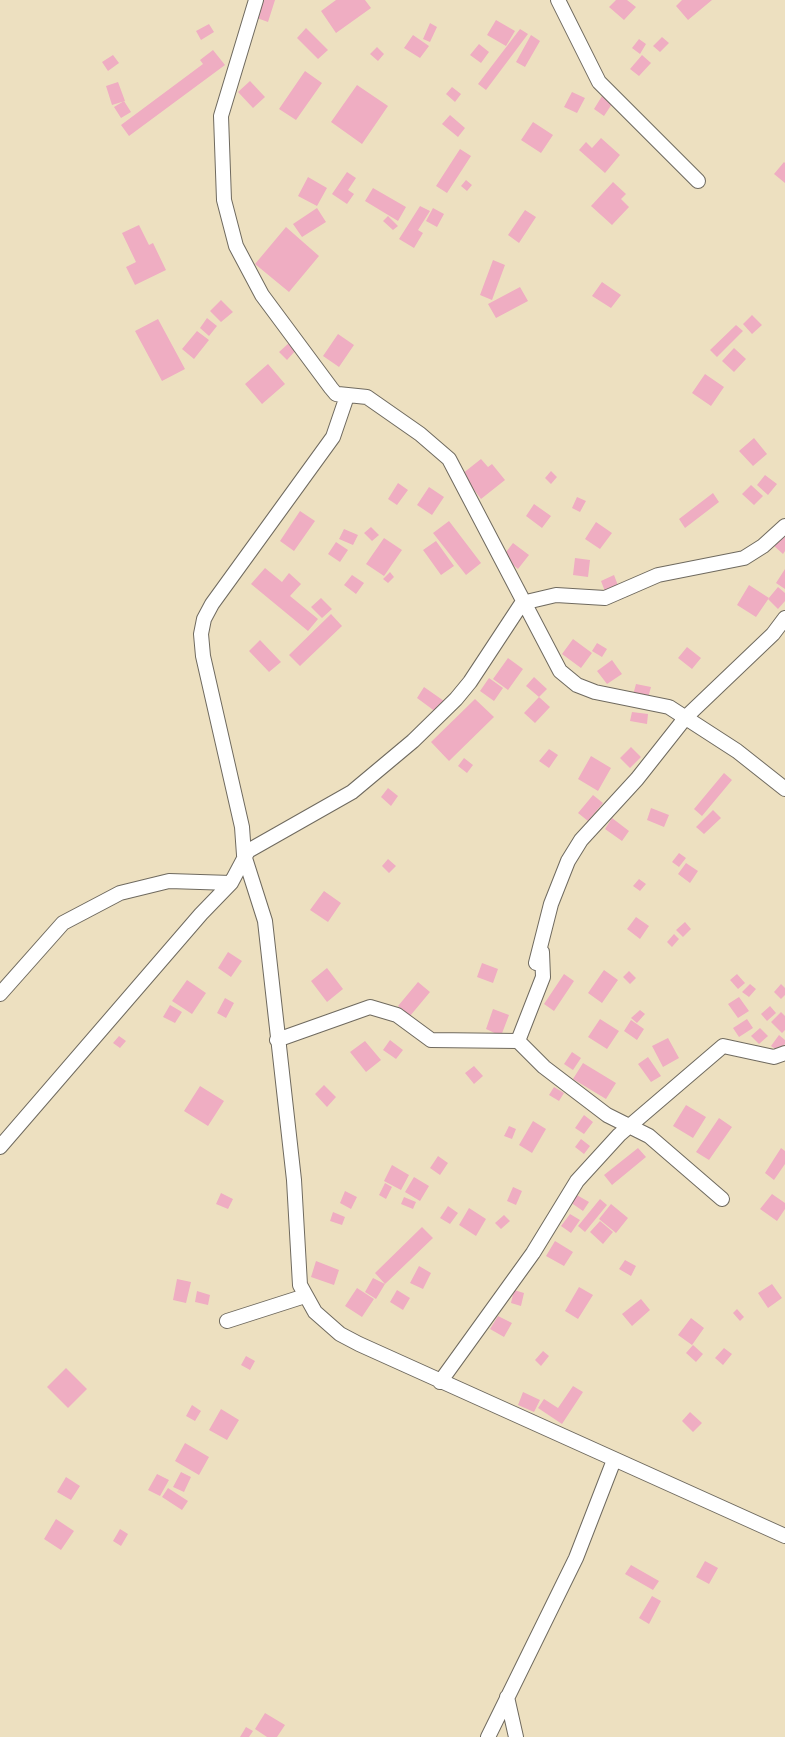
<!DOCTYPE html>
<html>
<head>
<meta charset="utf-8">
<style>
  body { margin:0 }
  canvas { display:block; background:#ede0c0 }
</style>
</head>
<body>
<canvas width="785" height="1737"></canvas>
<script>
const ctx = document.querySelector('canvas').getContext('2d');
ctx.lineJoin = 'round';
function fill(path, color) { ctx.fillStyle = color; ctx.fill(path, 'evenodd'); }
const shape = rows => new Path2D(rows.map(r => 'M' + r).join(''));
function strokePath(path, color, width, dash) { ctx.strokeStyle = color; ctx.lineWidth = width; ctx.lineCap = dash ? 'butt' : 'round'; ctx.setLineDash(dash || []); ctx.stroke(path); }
fill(shape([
  [263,0,275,0,268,22,257,18],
  [336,0,365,0,371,8,336,33,321,11],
  [616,0,627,0,636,7,624,20,609,7],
  [682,0,712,0,688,20,676,6],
  [496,20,515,31,506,46,487,35],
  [430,23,437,27,430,42,423,39],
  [209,24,214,32,201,40,196,31],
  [306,28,328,50,318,59,297,38],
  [520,29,528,34,486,90,478,84],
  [413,35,429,46,420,58,404,48],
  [531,35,540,41,525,67,516,62],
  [662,37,669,43,660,52,653,46],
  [639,39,646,44,640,54,632,48],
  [479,44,489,52,481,63,470,55],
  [377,47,384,54,378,61,370,54],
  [213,50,225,65,129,136,121,125,203,64,200,60],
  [113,55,119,63,108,71,102,62],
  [642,55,651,63,639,76,630,69],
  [305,71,322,83,296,120,279,109],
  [250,81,265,97,253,108,238,92],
  [118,82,125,101,112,105,106,86],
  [357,85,388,106,362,144,331,122],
  [452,87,461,94,455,102,446,94],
  [572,92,585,98,577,113,564,107],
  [602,96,612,104,604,116,594,109],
  [124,101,131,112,121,118,114,107],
  [450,115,465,128,458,137,442,124],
  [533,122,553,135,541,153,521,140],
  [601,138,620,155,605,173,579,150,586,142,592,148],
  [460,149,471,156,447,193,436,186],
  [784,162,785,163,785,183,774,174],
  [347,172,356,178,348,190,354,194,347,204,332,194],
  [308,177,327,188,317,206,298,196],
  [466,180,472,185,467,191,461,186],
  [613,182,626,194,621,199,629,207,612,225,591,206],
  [373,188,406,207,398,221,365,201],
  [420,206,430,211,418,230,423,233,414,248,399,239],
  [317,208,326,222,302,237,293,224],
  [433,208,444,214,437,227,426,221],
  [525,210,536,217,519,243,508,235],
  [388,216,398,226,393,230,383,221],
  [139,225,149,245,153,243,166,270,135,285,126,267,136,262,122,233],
  [286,227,319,256,289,292,255,264],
  [493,260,505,265,492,300,480,295],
  [602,282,621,295,611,308,592,296],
  [520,287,528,301,496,318,488,304],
  [221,300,233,312,221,322,210,311],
  [752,315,762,325,752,334,743,324],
  [207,318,217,326,209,336,200,328],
  [158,319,185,369,162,381,135,331],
  [736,325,743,331,717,357,710,350],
  [197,331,209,340,194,359,182,349],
  [338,334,354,345,339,367,323,356],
  [289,343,296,350,287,360,279,352],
  [734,348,746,359,734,372,722,361],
  [268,364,285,384,262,404,245,384],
  [705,374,724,387,711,406,692,393],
  [754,438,767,454,753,466,739,451],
  [481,459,488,467,492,464,505,480,481,499,462,474],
  [551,471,557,477,551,484,545,478],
  [765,475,777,484,768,495,757,485],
  [398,483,408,490,397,505,388,499],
  [751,485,763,496,754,505,742,494],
  [429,487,444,497,432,515,417,505],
  [713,493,719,502,685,528,679,519],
  [577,497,586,501,580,512,572,508],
  [534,504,551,516,542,528,526,516],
  [300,511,315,521,294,551,280,541],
  [449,521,481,563,466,575,433,533],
  [596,522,612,533,600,549,585,539],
  [371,527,379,535,372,541,364,533],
  [344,529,358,535,353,545,339,539],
  [785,534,785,551,783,554,773,545],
  [384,538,402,550,384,576,366,564],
  [436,541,454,566,441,575,423,550],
  [336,542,348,550,340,562,328,554],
  [513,543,529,555,518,569,503,556],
  [575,558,590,560,588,577,573,575],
  [265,568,282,582,289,573,301,584,290,596,318,619,308,631,251,584],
  [785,569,785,589,776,583],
  [390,572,394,577,388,583,383,579],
  [352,575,364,583,356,594,344,585],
  [614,575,619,588,606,594,601,581],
  [749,585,769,598,756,617,737,605],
  [778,587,785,593,785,601,778,609,768,599],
  [321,598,332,609,322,618,311,607],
  [331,614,342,626,300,666,289,655],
  [573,639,592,653,581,668,562,654],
  [260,640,281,662,269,672,249,651],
  [597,643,607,649,602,657,592,651],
  [687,647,701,658,692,669,678,658],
  [508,658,523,669,508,690,493,679],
  [612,660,622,674,607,684,597,671],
  [534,677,547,689,539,697,550,707,535,723,524,713,539,697,526,686],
  [489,678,503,688,494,701,480,691],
  [636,684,651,687,648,698,633,695],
  [424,687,444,701,436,712,417,698],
  [475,699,494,717,449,761,431,742],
  [632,712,648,714,647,724,630,721],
  [631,747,641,757,630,768,620,758],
  [549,749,558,755,549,768,539,761],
  [591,756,611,768,598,791,578,779],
  [464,758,473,765,467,773,458,766],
  [724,773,732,780,702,816,694,809],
  [388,788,398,796,391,806,381,797],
  [593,795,603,803,588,821,578,813],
  [651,808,669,815,664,827,647,820],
  [713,810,721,818,704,834,696,827],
  [612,818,629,831,622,841,605,829],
  [679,853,686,858,679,867,672,862],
  [388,859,396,866,389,873,382,866],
  [686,863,698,871,690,883,678,874],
  [639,879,646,884,640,891,633,886],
  [324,891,341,903,328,922,310,910],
  [636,917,649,926,640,939,627,929],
  [685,922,691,929,683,937,676,930],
  [674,934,679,939,672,947,667,942],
  [228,952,242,961,231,977,218,968],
  [482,963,498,969,493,983,477,977],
  [327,968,343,989,327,1002,311,981],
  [604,970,618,980,602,1003,588,993],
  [629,971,636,978,630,984,623,977],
  [564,974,574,981,554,1011,544,1004],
  [737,974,745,983,738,989,730,980],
  [187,980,206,993,192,1014,172,1001],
  [418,982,430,992,410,1016,398,1006],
  [750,984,756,989,749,997,742,992],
  [781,984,785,988,785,995,781,999,774,992],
  [739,997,749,1011,738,1018,728,1004],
  [225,998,234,1003,226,1018,217,1013],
  [170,1005,182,1012,175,1023,163,1017],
  [770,1006,776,1013,767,1021,761,1014],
  [493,1009,509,1015,501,1036,486,1029],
  [640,1010,645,1014,637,1023,631,1018],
  [781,1012,785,1016,785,1030,782,1033,771,1022],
  [600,1019,619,1031,607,1049,588,1037],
  [747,1019,753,1028,739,1037,733,1028],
  [631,1020,644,1029,637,1040,624,1031],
  [760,1028,768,1036,759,1044,751,1036],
  [779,1035,785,1040,785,1044,779,1052,771,1046],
  [119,1036,126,1041,120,1048,113,1043],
  [668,1038,679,1058,663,1067,652,1046],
  [390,1040,403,1050,396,1059,383,1050],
  [365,1041,381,1060,366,1072,350,1052],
  [572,1052,581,1058,573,1070,564,1064],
  [648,1057,661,1076,651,1082,638,1064],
  [583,1063,616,1083,606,1099,573,1079],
  [474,1066,483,1076,474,1084,465,1073],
  [324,1085,336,1097,327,1107,315,1094],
  [200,1086,224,1101,208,1126,184,1111],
  [554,1087,564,1093,559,1101,549,1095],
  [686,1105,706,1117,693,1138,673,1126],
  [584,1115,593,1122,584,1134,575,1128],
  [719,1118,732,1127,709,1160,696,1152],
  [533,1121,546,1129,532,1153,519,1145],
  [509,1126,516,1129,512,1139,504,1136],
  [581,1139,590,1146,584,1154,575,1147],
  [638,1148,646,1157,612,1185,604,1175],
  [781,1148,785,1151,785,1164,774,1180,765,1173],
  [438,1156,448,1163,440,1175,430,1168],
  [392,1165,409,1175,401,1190,384,1181],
  [414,1177,429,1186,420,1201,405,1192],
  [385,1183,392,1187,386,1199,379,1195],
  [513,1187,522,1191,516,1205,507,1201],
  [345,1191,357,1197,351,1209,340,1203],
  [221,1193,233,1199,228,1209,216,1204],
  [575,1194,589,1202,583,1211,570,1202],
  [772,1194,785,1203,785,1209,777,1221,760,1209],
  [404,1197,416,1202,413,1209,401,1204],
  [600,1199,607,1205,585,1232,578,1226],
  [611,1204,628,1218,616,1233,599,1219],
  [448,1206,458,1213,450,1224,440,1218],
  [469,1208,486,1219,476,1236,459,1225],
  [333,1212,345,1217,342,1225,330,1221],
  [570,1214,580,1220,571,1233,561,1226],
  [504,1215,510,1221,501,1229,495,1223],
  [600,1221,613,1232,603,1244,590,1232],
  [422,1227,433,1238,385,1284,375,1273],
  [555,1241,573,1252,564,1266,546,1256],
  [625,1260,636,1266,631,1276,619,1269],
  [316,1261,339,1270,334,1285,311,1277],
  [419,1266,431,1273,423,1289,410,1283],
  [373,1278,385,1284,376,1299,365,1292],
  [177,1279,191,1282,186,1303,173,1300],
  [772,1284,782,1298,768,1308,758,1293],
  [579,1287,593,1295,578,1319,565,1311],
  [357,1288,374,1299,362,1317,345,1306],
  [397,1290,410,1298,403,1310,390,1302],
  [514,1290,524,1293,521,1306,511,1303],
  [197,1291,210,1295,208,1305,195,1302],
  [641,1299,650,1310,632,1326,622,1314],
  [737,1309,744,1317,740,1321,733,1313],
  [498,1316,512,1323,504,1337,490,1329],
  [691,1318,704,1328,692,1345,678,1335],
  [693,1345,703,1354,696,1362,686,1353],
  [724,1348,732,1354,723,1365,715,1358],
  [543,1351,549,1356,541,1366,535,1360],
  [246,1356,255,1361,250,1370,241,1365],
  [66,1368,87,1389,68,1408,47,1387],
  [573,1386,583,1392,562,1424,538,1408,544,1399,558,1408],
  [523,1392,540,1400,534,1412,518,1405],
  [192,1405,201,1411,195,1421,186,1416],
  [221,1409,239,1420,227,1440,209,1430],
  [690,1412,702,1423,693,1432,682,1421],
  [185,1443,209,1457,199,1475,175,1461],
  [181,1472,191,1477,184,1492,173,1487],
  [157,1474,169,1480,160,1496,148,1490],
  [66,1477,80,1486,71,1500,57,1492],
  [168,1488,188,1501,182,1510,162,1497],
  [56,1519,74,1531,61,1550,44,1539],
  [120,1529,128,1534,121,1546,113,1541],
  [705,1561,718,1568,709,1584,696,1577],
  [631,1565,659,1581,653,1590,625,1574],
  [652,1596,661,1601,649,1624,639,1618],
  [265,1713,285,1725,277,1737,267,1737,255,1729],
  [246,1727,253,1731,249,1737,240,1737]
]), '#efadc2');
const minor = shape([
  [256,0,221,116,224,200,236,246,262,295,331,388,336,394,347,396,333,437,212,604,204,619,201,634,203,656,242,827,244,855,265,921,294,1180,300,1285,315,1312,340,1334,359,1344,785,1536],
  [558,0,599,82,698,181],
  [338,394,367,397,420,434,449,459,560,671,577,685,595,692,669,707,737,751,785,789],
  [536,963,551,904,568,861,581,840,637,779,686,717,773,634,785,618],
  [0,994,63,923,120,893,169,881,231,883],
  [277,1040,370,1007,397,1015,431,1040,518,1041,544,1067,607,1115,649,1136,722,1199],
  [518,1041,543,977,542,952],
  [0,1147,201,914,231,883,248,851,352,792,413,741,456,699,470,682,522,603,556,595,605,598,658,575,744,558,763,546,785,526],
  [227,1321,305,1296],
  [440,1382,533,1253,577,1181,619,1135,723,1046,774,1057,785,1053],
  [507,1697,516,1737],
  [488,1737,576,1558,614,1460]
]);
strokePath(minor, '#6f6a5f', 16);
strokePath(minor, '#fff', 14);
</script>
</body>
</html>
